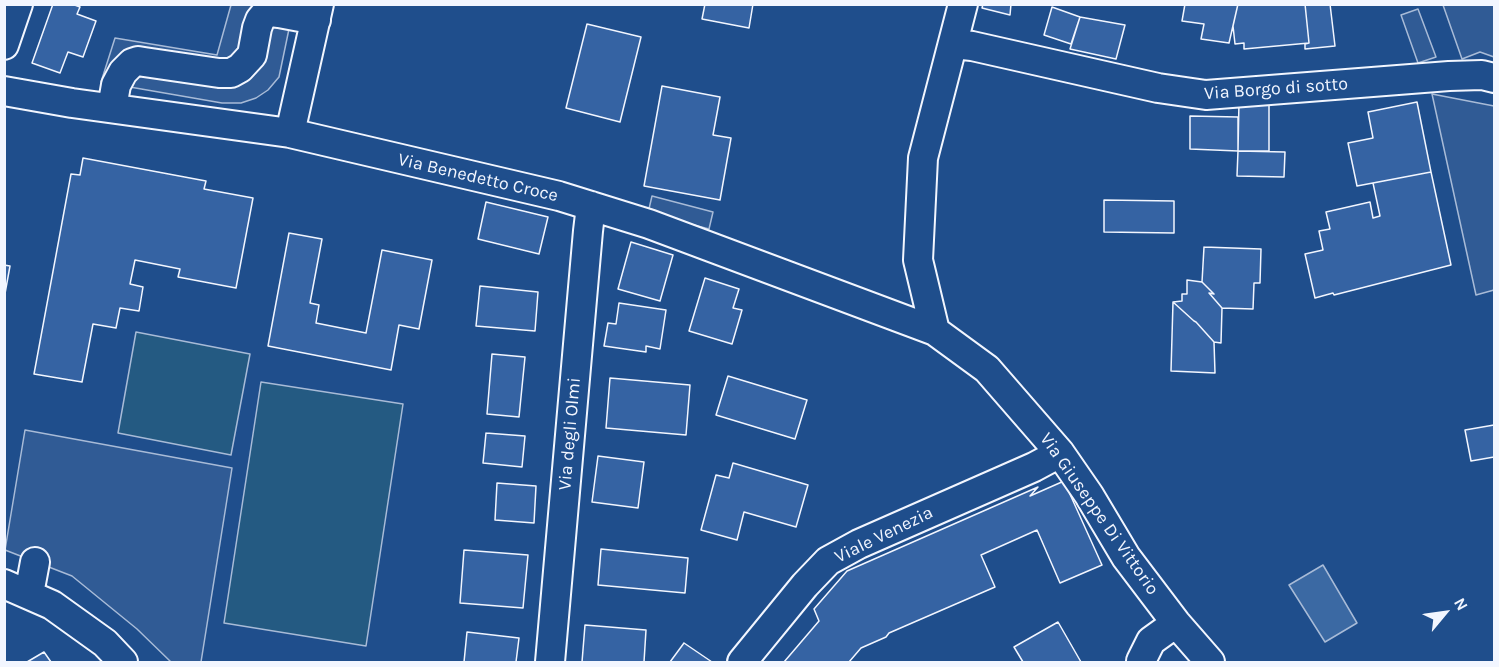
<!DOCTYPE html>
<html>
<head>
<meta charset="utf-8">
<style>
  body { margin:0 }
  #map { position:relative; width:1499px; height:667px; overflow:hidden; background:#1f4e8c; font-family:Karla,sans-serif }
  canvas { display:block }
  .frame { position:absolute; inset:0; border:6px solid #f2f6ff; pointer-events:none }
  .north { position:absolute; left:1415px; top:583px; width:60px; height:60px; -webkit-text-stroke:4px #1f4e8c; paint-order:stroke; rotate:61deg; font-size:16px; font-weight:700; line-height:24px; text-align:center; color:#f2f6ff }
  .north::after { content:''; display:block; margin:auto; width:21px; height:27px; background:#f2f6ff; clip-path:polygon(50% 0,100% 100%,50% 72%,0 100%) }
</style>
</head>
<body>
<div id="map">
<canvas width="1499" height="667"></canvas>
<div class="frame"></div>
<div class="north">N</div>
</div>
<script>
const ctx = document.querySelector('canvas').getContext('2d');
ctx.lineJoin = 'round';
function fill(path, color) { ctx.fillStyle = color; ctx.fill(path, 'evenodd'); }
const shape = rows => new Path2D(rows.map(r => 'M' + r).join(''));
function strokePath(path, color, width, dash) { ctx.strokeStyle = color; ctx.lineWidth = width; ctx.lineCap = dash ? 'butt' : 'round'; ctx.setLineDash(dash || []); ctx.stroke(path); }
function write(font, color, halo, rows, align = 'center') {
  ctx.font = font + ' Karla,sans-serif'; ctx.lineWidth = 4.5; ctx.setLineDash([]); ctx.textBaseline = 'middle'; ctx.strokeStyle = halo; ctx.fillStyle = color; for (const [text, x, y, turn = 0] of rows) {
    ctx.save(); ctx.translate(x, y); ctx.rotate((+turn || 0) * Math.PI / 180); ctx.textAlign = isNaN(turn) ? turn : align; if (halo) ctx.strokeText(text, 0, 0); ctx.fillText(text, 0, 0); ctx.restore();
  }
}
const green = shape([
  [136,332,250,354,231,455,118,433,136,332],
  [261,382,403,404,366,646,224,623,261,382]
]);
fill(green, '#245a82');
strokePath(green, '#a8bbd7', 1.5);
const parking = shape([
  [289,4,294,5,279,77,268,90,256,98,241,103,222,103,101,82,115,38,217,55,231,5,289,4],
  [1443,5,1494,5,1494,57,1480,52,1462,59,1443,5],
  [1418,9,1436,57,1418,63,1401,15,1418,9],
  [1432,94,1494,106,1494,290,1476,295,1432,94],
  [652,196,713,212,709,229,648,213,652,196],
  [25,430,232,468,201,662,171,662,137,629,72,576,5,550,25,430]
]);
fill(parking, '#305b95');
strokePath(parking, '#a8bbd7', 1.5);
const water = shape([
  [1323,565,1357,623,1325,642,1289,585,1323,565]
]);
fill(water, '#3b69a3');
strokePath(water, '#a8bbd7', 1.5);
const building = shape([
  [53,4,72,4,80,7,77,14,96,21,83,57,68,52,60,73,32,63,53,4],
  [705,4,753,4,749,28,702,19,705,4],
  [983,4,1011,4,1010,15,982,8,983,4],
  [1185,4,1238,4,1229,43,1201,39,1204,24,1182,21,1185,4],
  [1238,4,1305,4,1309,43,1244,49,1244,43,1235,44,1233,26,1238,4],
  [1305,4,1330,4,1335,46,1305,49,1305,44,1309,43,1305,4],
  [1052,7,1080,17,1071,44,1044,35,1052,7],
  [1080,17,1125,25,1116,59,1070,49,1080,17],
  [587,24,641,37,620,122,566,108,587,24],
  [662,86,720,97,713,135,731,138,720,200,644,186,662,86],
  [1239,101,1269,102,1269,151,1238,151,1239,101],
  [1417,102,1431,172,1357,186,1348,143,1373,138,1368,112,1417,102],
  [1190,116,1238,117,1238,151,1190,149,1190,116],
  [1238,151,1285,152,1284,177,1237,176,1238,151],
  [83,158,206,181,204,189,253,198,236,288,178,277,180,269,135,260,130,284,143,287,139,311,120,308,116,328,93,324,82,382,34,374,71,174,80,175,83,158],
  [1431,172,1451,265,1334,295,1333,293,1315,298,1305,254,1323,250,1319,231,1330,229,1326,212,1370,202,1373,218,1380,216,1373,183,1431,172],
  [1104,200,1174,201,1174,233,1104,232,1104,200],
  [486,202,548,217,539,254,478,239,486,202],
  [289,233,322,239,310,303,319,305,316,323,366,333,382,250,432,260,419,329,399,325,391,370,268,346,289,233],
  [631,242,673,255,660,301,618,289,631,242],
  [1204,247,1261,249,1260,283,1254,283,1253,309,1222,308,1209,293,1214,294,1202,282,1204,247],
  [4,265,10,266,4,299,4,265],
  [705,278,739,289,733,308,742,310,732,344,689,331,705,278],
  [1187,280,1202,282,1214,294,1209,293,1222,308,1221,343,1214,342,1196,322,1194,321,1173,302,1182,301,1182,294,1187,294,1187,280],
  [480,286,538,292,535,331,476,326,480,286],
  [1173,302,1194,321,1196,322,1214,342,1215,373,1171,371,1173,302],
  [619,303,666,310,660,349,646,346,646,352,604,346,608,323,616,324,619,303],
  [492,354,525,357,519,417,487,414,492,354],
  [728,376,807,400,795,439,716,415,728,376],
  [610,378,690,385,686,435,606,428,610,378],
  [1494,425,1494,457,1471,461,1465,430,1494,425],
  [486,433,525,436,522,467,483,463,486,433],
  [598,456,644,462,638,508,592,502,598,456],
  [733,463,808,485,796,527,744,512,737,540,701,530,716,475,729,478,733,463],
  [1064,481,1102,565,1060,583,1037,530,981,555,995,587,889,633,886,637,861,648,849,662,784,662,819,621,814,609,847,571,1038,487,1030,496,1064,481],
  [497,483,536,486,534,523,495,520,497,483],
  [601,549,688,558,685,593,598,585,601,549],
  [464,550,528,555,523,608,460,603,464,550],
  [1058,622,1081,662,1023,662,1014,647,1058,622],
  [585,625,646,630,644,662,582,662,585,625],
  [467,632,519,638,516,662,464,662,467,632],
  [684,643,712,662,670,662,684,643],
  [44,652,51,662,27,662,44,652]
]);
fill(building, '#3563a3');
strokePath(building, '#f2f6ff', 1.5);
const minor = shape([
  [954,44,972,46,1158,88,1206,95,1449,76,1482,75,1494,78],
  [4,45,18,4],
  [4,91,72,103,290,133,559,196,649,224,935,331,987,369,1060,453,1089,495,1126,557,1176,623,1210,662],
  [112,108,116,85,123,72,132,63,138,61,144,62,219,73,231,73,240,68,252,55,257,28,260,20,265,14,271,12,279,13,316,20],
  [290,133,319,4],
  [935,331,918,260,923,158,963,4],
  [4,584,52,605,105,643,123,662],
  [29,594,35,562],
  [550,662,588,231,591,206],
  [742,662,805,585,828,561,859,544,1034,467,1060,453],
  [1142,662,1141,661,1151,641,1176,623]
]);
strokePath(minor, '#f2f6ff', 32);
strokePath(minor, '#1f4e8c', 28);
write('18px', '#f2f6ff', '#1f4e8c', [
  ["Via Borgo di sotto",1276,89,-4],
  ["Via Benedetto Croce",478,178,13],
  ["Via degli Olmi",570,434,-85],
  ["Via Giuseppe Di Vittorio",1099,514,55],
  ["Viale Venezia",884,535,-26]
]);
</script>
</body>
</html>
